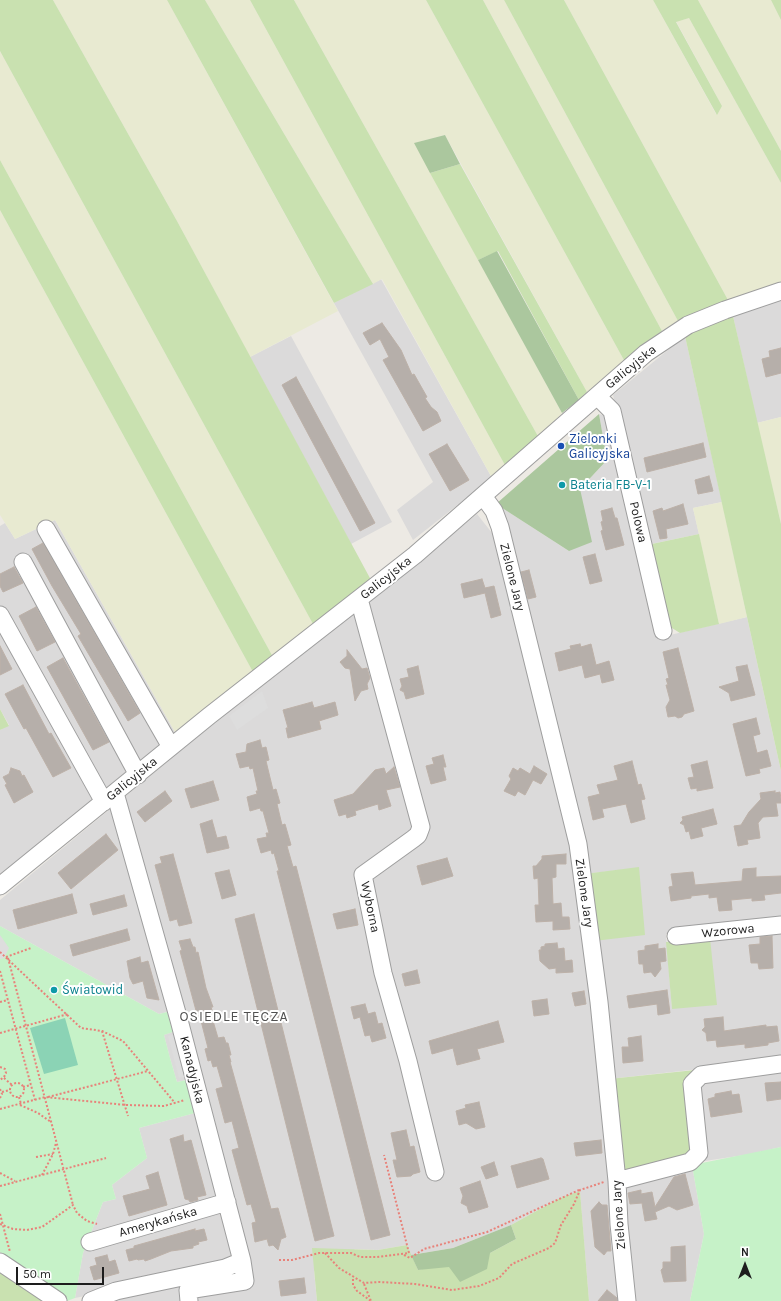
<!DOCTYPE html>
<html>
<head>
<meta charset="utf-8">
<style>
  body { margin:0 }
  #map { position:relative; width:781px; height:1301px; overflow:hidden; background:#edeae4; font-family:Karla,sans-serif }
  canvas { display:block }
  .north { position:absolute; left:725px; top:1245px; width:40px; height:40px; -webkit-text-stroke:3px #fff; paint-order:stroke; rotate:0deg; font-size:11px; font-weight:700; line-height:16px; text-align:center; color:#1d1d1d }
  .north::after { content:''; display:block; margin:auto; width:14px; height:18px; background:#1d1d1d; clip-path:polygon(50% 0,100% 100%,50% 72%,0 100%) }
  .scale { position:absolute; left:16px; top:1267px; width:88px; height:18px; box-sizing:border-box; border:2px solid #1d1d1d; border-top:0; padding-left:5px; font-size:12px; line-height:14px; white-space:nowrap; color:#1d1d1d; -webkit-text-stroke:3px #fff; paint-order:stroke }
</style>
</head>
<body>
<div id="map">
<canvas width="781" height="1301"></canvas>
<div class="north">N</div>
<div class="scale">50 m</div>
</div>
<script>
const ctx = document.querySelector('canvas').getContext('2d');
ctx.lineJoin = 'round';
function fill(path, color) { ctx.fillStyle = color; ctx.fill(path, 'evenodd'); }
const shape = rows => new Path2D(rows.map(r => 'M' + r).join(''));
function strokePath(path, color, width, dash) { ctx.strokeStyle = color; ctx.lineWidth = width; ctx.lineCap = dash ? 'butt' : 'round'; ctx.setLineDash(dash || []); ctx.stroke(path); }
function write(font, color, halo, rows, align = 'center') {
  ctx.font = font + ' Karla,sans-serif'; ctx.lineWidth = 4; ctx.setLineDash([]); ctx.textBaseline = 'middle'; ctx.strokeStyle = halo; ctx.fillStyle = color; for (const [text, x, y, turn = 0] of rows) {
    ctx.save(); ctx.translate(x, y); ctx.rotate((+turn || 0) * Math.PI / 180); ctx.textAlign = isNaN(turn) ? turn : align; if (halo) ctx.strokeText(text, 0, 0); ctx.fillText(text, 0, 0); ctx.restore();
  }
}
fill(shape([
  [381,279,492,478,413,540,397,510,433,482,334,303],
  [779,301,781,301,781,417,757,423,733,316],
  [291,336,392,522,351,544,250,357],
  [685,336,722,502,693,508,699,534,647,545,613,395],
  [599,414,606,416,614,445,657,638,747,617,781,771,781,920,666,934,672,1009,710,938,781,930,781,1060,609,1079,594,941,639,868,584,874,496,504,569,551,580,489,607,460],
  [477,514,496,538,572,841,589,979,622,1301,589,1301,580,1192,560,1198,511,1225,453,1248,411,1255,407,1245,378,1250,355,1249,314,1271,317,1301,98,1301,94,1294,75,1298,83,1253,103,1202,116,1199,112,1185,147,1158,139,1128,195,1113,186,1080,177,1082,170,1058,164,1035,173,1032,167,1012,159,1014,0,926,0,900,191,742,379,594],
  [55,520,176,734,0,881,0,730,9,725,0,709,0,526,5,523,15,539],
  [781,1067,781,1147,751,1154,705,1161,696,1087,704,1076],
  [692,1165,704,1234,690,1301,632,1301,623,1184]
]), '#dbdada');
fill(shape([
  [53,0,167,0,338,311,250,357,177,221],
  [205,0,250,0,506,467,492,478,382,279,373,284],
  [294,0,426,0,625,362,587,392,445,135,415,143,562,413,539,438],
  [483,0,504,0,678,321,662,331],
  [564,0,653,0,716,114,722,106,676,21,689,18,781,183,781,283,728,300],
  [698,0,771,0,781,20,781,151],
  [0,51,313,624,273,657,0,160],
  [0,210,253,672,176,734,55,520,15,539,0,515],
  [781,417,781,524,757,423],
  [722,502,747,617,719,624,693,508]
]), '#e8ead1');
fill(shape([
  [0,0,53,0,177,221,371,580,313,624,0,51],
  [167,0,205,0,373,284,334,303],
  [250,0,294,0,539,438,506,467],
  [426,0,483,0,662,331,625,362],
  [504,0,564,0,728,300,699,311,678,321],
  [653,0,698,0,781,151,781,183,689,18,676,22,722,106,717,115],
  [771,0,781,0,781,20],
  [0,160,273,657,253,672,0,210],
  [460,164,587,392,579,400,498,251,478,260,430,173],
  [733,316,781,524,781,771,685,336],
  [699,534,719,624,680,633,664,623,647,545],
  [0,709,9,726,0,730],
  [639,867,645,935,594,941,584,874],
  [710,938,717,1005,672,1009,666,942],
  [695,1070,693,1150,687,1160,623,1175,609,1079],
  [580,1191,589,1301,317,1301,312,1248,378,1250,407,1245,418,1270,490,1253,516,1239,511,1225,560,1198],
  [0,1267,49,1301,0,1301]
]), '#c9e1b0');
fill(shape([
  [445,135,460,164,430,173,414,143],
  [497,251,579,400,562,413,478,260],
  [599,414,607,460,580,489,592,542,569,551,496,504],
  [511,1225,516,1239,490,1253,487,1269,460,1282,449,1267,418,1270,411,1255,453,1248]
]), '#abc79e');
fill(shape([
  [0,926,159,1014,167,1012,173,1032,164,1035,170,1058,177,1082,186,1080,195,1113,139,1128,147,1158,112,1185,116,1199,103,1202,83,1253,75,1298,67,1301,0,1252],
  [781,1147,781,1301,690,1301,704,1234,692,1165]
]), '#c6f2c8');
fill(shape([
  [65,1018,78,1065,44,1074,30,1028]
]), '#8bd3b5');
fill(shape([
  [262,691,268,708,237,730,229,716],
  [0,935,9,948,4,958,0,959],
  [176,1034,188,1076,179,1078,168,1036]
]), '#ddd');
const building = shape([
  [382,323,401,350,412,375,414,374,427,397,425,398,431,407,437,412,441,421,423,431,383,360,389,357,380,339,370,345,363,333,382,323],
  [781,348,781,373,766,377,762,359,770,357,769,351,781,348],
  [296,377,375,523,360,531,282,385,296,377],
  [703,443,706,457,647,472,644,458,703,443],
  [447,444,469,480,450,491,429,454,447,444],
  [709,476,713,491,698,494,695,480,709,476],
  [683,504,688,524,666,529,667,538,660,539,653,511,662,508,663,511,683,504],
  [612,508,615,518,617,518,624,545,606,550,601,531,603,530,601,522,603,521,601,511,612,508],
  [43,543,140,713,128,721,78,636,81,634,52,586,32,549,43,543],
  [595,554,602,581,590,584,583,557,595,554],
  [14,567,23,583,3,592,0,586,0,574,14,567],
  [529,570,536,597,528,599,521,572,529,570],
  [482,579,485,588,494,586,501,615,491,618,485,593,464,598,461,584,482,579],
  [36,607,55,642,37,651,19,616,36,607],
  [580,644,581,647,591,644,596,665,609,661,614,680,602,683,600,674,585,678,582,665,559,671,555,653,571,649,570,646,580,644],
  [0,646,12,669,0,675,0,646],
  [678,648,694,711,684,714,682,717,678,718,675,716,668,717,666,707,670,700,666,685,668,685,666,679,669,678,663,652,678,648],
  [347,650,362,669,367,668,370,678,367,684,368,689,361,691,355,701,350,669,345,668,340,662,347,656,347,650],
  [63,658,109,742,93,750,47,667,63,658],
  [747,665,755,695,731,701,729,693,719,687,739,681,736,667,747,665],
  [418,666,424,694,406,699,404,692,400,690,402,686,400,679,409,677,407,669,418,666],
  [23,685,49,734,51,733,71,768,53,777,26,728,24,729,5,694,23,685],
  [312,702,314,708,335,702,338,715,319,721,321,729,288,738,286,728,288,728,283,710,312,702],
  [756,718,760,734,753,736,757,753,767,750,771,766,759,769,760,773,746,776,733,724,756,718],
  [260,740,262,748,266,747,269,760,266,761,273,790,276,789,280,803,277,804,282,825,285,824,291,845,287,846,293,867,296,866,390,1235,371,1240,277,871,279,871,274,853,272,854,271,850,261,853,257,839,267,837,266,833,269,833,263,811,261,811,260,808,250,811,247,797,257,794,256,791,258,791,253,768,250,769,249,766,240,768,236,754,246,752,247,744,260,740],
  [443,755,446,767,443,767,446,780,431,784,426,766,434,764,432,758,443,755],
  [632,761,638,785,641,784,645,799,641,800,645,819,631,823,626,804,602,809,604,817,593,820,588,797,600,794,597,785,618,780,614,766,632,761],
  [707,761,713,788,697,791,697,788,691,789,688,778,694,777,691,765,707,761],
  [534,766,547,774,541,784,533,780,525,795,518,791,515,796,504,791,511,779,509,776,513,768,518,771,520,768,530,774,534,766],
  [394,767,400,787,386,790,391,806,379,810,378,804,355,811,356,815,347,818,346,814,339,816,334,800,353,794,375,770,384,768,386,774,394,767],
  [11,768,20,771,22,776,24,775,33,792,14,803,5,785,7,784,3,777,9,774,11,768],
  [213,781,219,800,191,808,185,789,213,781],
  [165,791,172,801,145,822,137,812,165,791],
  [775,791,775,793,780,792,781,799,781,803,776,803,778,816,763,817,758,823,760,838,747,840,748,844,738,846,734,826,741,825,749,812,761,799,760,793,775,791],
  [713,809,717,824,701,828,703,836,691,839,689,831,686,832,684,825,680,823,683,820,682,817,713,809],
  [212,820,217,838,226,836,229,848,207,853,200,824,212,820],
  [106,834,118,850,71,889,58,873,106,834],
  [173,854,192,923,179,926,177,919,170,921,155,865,162,863,160,857,173,854],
  [566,854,566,864,556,864,556,877,552,878,553,904,561,903,562,917,569,917,570,929,553,930,553,921,536,922,535,905,539,905,538,878,534,879,533,866,536,866,542,859,542,856,566,854],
  [447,858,453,876,422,885,417,866,447,858],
  [756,868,756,877,781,876,781,893,764,895,765,900,752,901,752,898,731,900,732,910,719,911,717,897,709,898,709,894,691,896,691,898,671,901,669,887,673,886,671,874,693,872,695,885,742,881,743,869,756,868],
  [229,870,236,895,222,899,215,873,229,870],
  [72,894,77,913,18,929,13,910,72,894],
  [124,895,127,906,93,915,90,904,124,895],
  [355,909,358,925,337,929,333,914,355,909],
  [254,914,334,1236,315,1241,235,919,254,914],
  [127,929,130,940,73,956,70,945,127,929],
  [772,936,773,968,759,969,758,963,751,963,749,945,760,944,760,937,772,936],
  [190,939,193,947,195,947,196,953,198,952,206,988,213,1007,211,1007,213,1013,211,1014,218,1038,224,1037,226,1043,228,1043,231,1055,229,1055,231,1062,230,1062,271,1209,278,1208,286,1237,281,1239,278,1250,273,1245,269,1246,267,1239,255,1242,252,1223,256,1222,251,1204,247,1205,232,1150,239,1148,232,1121,225,1123,216,1089,223,1087,217,1066,213,1067,211,1060,208,1061,205,1049,208,1048,200,1017,198,1018,180,951,182,950,179,941,190,939],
  [557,943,558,949,564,948,565,961,572,960,573,972,556,973,556,968,549,969,540,961,539,950,541,950,541,947,545,946,545,944,557,943],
  [658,944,658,949,665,948,666,961,660,962,661,969,655,977,651,972,644,973,643,964,639,964,638,951,645,950,645,946,658,944],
  [140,957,141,963,148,961,159,1000,147,998,143,981,133,984,130,978,127,961,140,957],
  [417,970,420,983,405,986,402,974,417,970],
  [667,990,670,1013,658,1015,657,1004,629,1008,627,996,667,990],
  [584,991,586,1004,575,1006,572,993,584,991],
  [547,999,549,1014,534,1016,532,1001,547,999],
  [365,1004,368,1014,375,1012,378,1024,382,1023,386,1038,372,1042,370,1035,365,1036,360,1017,354,1019,351,1007,365,1004],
  [723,1017,724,1031,766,1025,766,1027,777,1026,779,1041,768,1043,768,1045,745,1048,745,1044,717,1047,716,1040,707,1041,706,1033,702,1030,705,1027,704,1019,723,1017],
  [498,1021,504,1042,477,1049,480,1059,457,1065,453,1048,432,1054,429,1041,498,1021],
  [641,1036,643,1061,623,1063,622,1047,629,1047,628,1038,641,1036],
  [781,1082,781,1099,767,1101,765,1083,781,1082],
  [731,1091,732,1095,739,1094,742,1112,711,1117,708,1099,715,1097,715,1094,731,1091],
  [479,1102,485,1127,476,1129,466,1123,459,1125,456,1111,466,1108,465,1105,479,1102],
  [406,1130,410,1147,414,1146,420,1172,413,1174,411,1176,397,1177,393,1160,397,1160,391,1133,406,1130],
  [183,1135,184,1142,191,1140,206,1195,197,1197,198,1200,190,1202,189,1200,185,1199,170,1139,183,1135],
  [601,1140,602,1153,576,1156,574,1143,601,1140],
  [541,1158,543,1159,549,1179,517,1188,511,1166,541,1158],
  [494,1162,498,1175,486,1179,481,1167,494,1162],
  [158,1172,167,1205,129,1216,123,1196,150,1189,146,1176,158,1172],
  [685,1174,693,1205,677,1210,669,1206,655,1212,657,1219,645,1221,642,1203,630,1204,628,1193,641,1190,641,1194,652,1192,655,1207,674,1177,685,1174],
  [480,1181,488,1207,469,1213,467,1206,461,1203,463,1196,460,1188,480,1181],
  [599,1202,602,1205,607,1205,611,1251,607,1251,604,1255,595,1247,591,1211,599,1202],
  [195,1229,195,1231,204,1229,207,1240,198,1242,199,1244,193,1246,193,1248,171,1251,151,1259,145,1261,144,1259,138,1260,137,1259,129,1261,126,1250,134,1248,134,1246,195,1229],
  [685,1246,686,1281,664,1282,661,1270,663,1268,663,1262,671,1262,671,1247,685,1246],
  [107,1255,109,1262,115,1260,119,1273,94,1280,90,1267,97,1265,95,1258,107,1255],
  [304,1278,306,1293,281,1296,279,1281,304,1278],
  [607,1290,617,1298,617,1301,598,1301,607,1290]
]);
fill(building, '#b6afaa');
strokePath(building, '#bdb1a8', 1);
const minor = shape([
  [597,396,612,411,663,631],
  [483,496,494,511,500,527,578,844,599,1002,617,1181,619,1224,627,1301],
  [46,529,171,747],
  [23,562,138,775],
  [359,599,421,827,418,835,413,839,363,875,383,973,408,1061,435,1172],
  [0,615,104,802],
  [115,793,179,1020,242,1261,245,1281,188,1290,189,1301],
  [0,886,209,716,415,555,646,353,688,325,725,310,781,291],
  [676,936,781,925],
  [617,1181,690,1162,699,1153,692,1084,701,1075,781,1064],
  [90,1242,227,1202],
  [0,1262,58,1301],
  [91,1301,116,1291,225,1268,242,1261]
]);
strokePath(minor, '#9e9e9e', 19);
strokePath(shape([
  [0,952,81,1028,102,1031,123,1041,175,1103],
  [6,957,31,948],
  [8,958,73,1205],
  [0,971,35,1100],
  [0,1002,8,1000],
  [102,1031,128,1116],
  [0,1033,68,1014],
  [0,1067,5,1069,6,1073,4,1077,0,1080],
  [4,1078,12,1085],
  '10 1090a7 7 0 1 1 14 0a7 7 0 1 1-14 0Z',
  [23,1087,31,1085],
  [0,1089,2,1094,0,1098],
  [2,1092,10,1090],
  [19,1097,21,1104],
  [48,1097,148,1071],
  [20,1105,38,1113,51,1122],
  [0,1109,45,1097,126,1105,164,1106,185,1100],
  [36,1157,53,1154],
  [0,1173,15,1181],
  [42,1175,53,1154,56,1143],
  [0,1186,106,1158],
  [0,1214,10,1252],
  [0,1224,13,1229,27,1230,42,1227,73,1205,77,1213,87,1221,97,1224],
  [325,1253,339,1268,364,1283,380,1282,415,1284,452,1290,479,1286,499,1278,512,1264,549,1248,555,1243,561,1225,574,1204,580,1190,604,1182],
  [404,1255,410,1258,424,1249,487,1232,579,1190],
  [279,1260,292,1260,319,1253,351,1253,360,1257,377,1257,409,1253,384,1155],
  [353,1279,353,1285,357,1291,371,1301],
  [364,1284,371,1301]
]), '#e8827a', 2, [2, 2]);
strokePath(minor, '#fff', 17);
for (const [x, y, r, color] of [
  [561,446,4,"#1a4fb4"],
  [562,485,4,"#0f9aa8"],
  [54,990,4,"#0f9aa8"]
]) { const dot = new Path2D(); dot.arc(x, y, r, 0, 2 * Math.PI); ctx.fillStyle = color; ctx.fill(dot); strokePath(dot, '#fff', 1.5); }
write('13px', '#1d1d1d', '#fff', [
  ["Galicyjska",631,367,-39],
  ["Polowa",638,522,77],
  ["Zielone Jary",512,577,76],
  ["Galicyjska",386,578,-38],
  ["Galicyjska",132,779,-39],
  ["Zielone Jary",584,893,82],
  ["Wyborna",370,907,78],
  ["Wzorowa",728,931,-6],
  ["Kanadyjska",192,1070,76],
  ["Zielone Jary",619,1215,-94],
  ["Amerykańska",158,1222,-16]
]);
write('13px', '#164399', '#fff', [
  ["Zielonki",569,439],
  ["Galicyjska",569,454]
], 'left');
write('13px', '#0d838f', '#fff', [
  ["Bateria FB-V-1",570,485],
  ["Światowid",62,990]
], 'left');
ctx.letterSpacing = '1px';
write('14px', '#505050', '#fff', [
  ["OSIEDLE TĘCZA",234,1017]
]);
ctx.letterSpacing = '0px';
</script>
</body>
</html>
